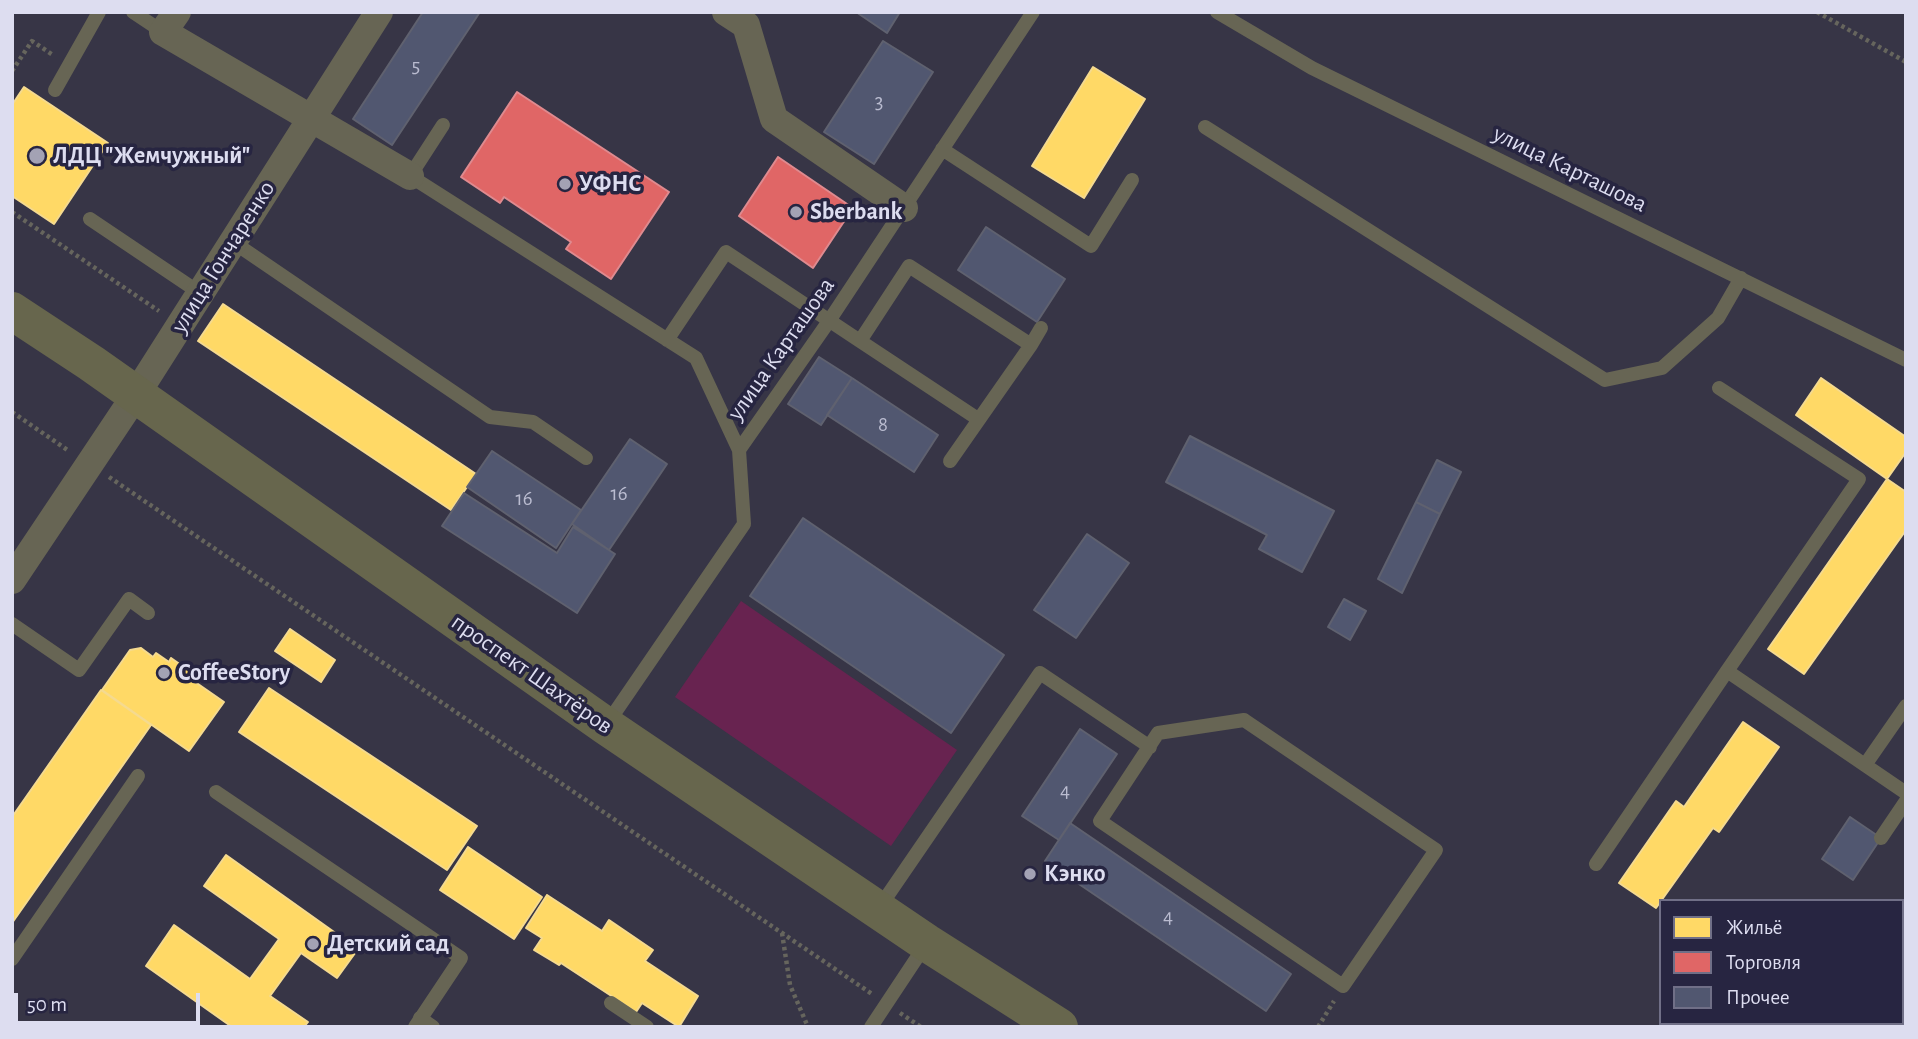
<!DOCTYPE html>
<html>
<head>
<meta charset="utf-8">
<style>
  body { margin:0 }
  #map { position:relative; width:1918px; height:1039px; overflow:hidden; background:#373546; font-family:"Alegreya Sans",sans-serif }
  canvas { display:block }
  .frame { position:absolute; inset:0; border:14px solid #ddddf0; pointer-events:none }
  .legend { position:absolute; left:1659px; top:899px; width:245px; height:126px; box-sizing:border-box; background:#272541; border:2px solid #706f87; margin:0; padding:9px 12px; list-style:none; font-size:21px; color:#ddddf0 }
  .legend li { display:flex; align-items:center; gap:14px; height:35px }
  .legend b { width:35px; border:2px solid #706f87 }
  .scale { position:absolute; left:14px; top:993px; width:186px; height:32px; box-sizing:border-box; border:4px solid #ddddf0; border-top:0; padding-left:9px; font-size:21px; line-height:24px; white-space:nowrap; color:#ddddf0; -webkit-text-stroke:5px #272541; paint-order:stroke }
</style>
</head>
<body>
<div id="map">
<canvas width="1918" height="1039"></canvas>
<div class="frame"></div>
<ul class="legend">
<li><b style="height:19px;background:#ffd966"></b>Жильё</li>
<li><b style="height:19px;background:#e06666"></b>Торговля</li>
<li><b style="height:19px;background:#515770"></b>Прочее</li>
</ul>
<div class="scale">50 m</div>
</div>
<script>
const ctx = document.querySelector('canvas').getContext('2d');
ctx.lineJoin = 'round';
function fill(path, color) { ctx.fillStyle = color; ctx.fill(path, 'evenodd'); }
const shape = rows => new Path2D(rows.map(r => 'M' + r).join(''));
function strokePath(path, color, width, dash) { ctx.strokeStyle = color; ctx.lineWidth = width; ctx.lineCap = dash ? 'butt' : 'round'; ctx.setLineDash(dash || []); ctx.stroke(path); }
function write(font, color, halo, rows, align = 'center') {
  ctx.font = font + ' "Alegreya Sans",sans-serif'; ctx.lineWidth = 7; ctx.setLineDash([]); ctx.textBaseline = 'middle'; ctx.strokeStyle = halo; ctx.fillStyle = color; for (const [text, x, y, turn = 0] of rows) {
    ctx.save(); ctx.translate(x, y); ctx.rotate((+turn || 0) * Math.PI / 180); ctx.textAlign = isNaN(turn) ? turn : align; if (halo) ctx.strokeText(text, 0, 0); ctx.fillText(text, 0, 0); ctx.restore();
  }
}
fill(shape([
  [741,601,957,750,891,846,675,697]
]), '#682350');
const homes = shape([
  [1093,67,1145,99,1084,198,1032,166,1093,67],
  [24,87,108,143,54,224,12,196,12,105,24,87],
  [223,304,476,474,451,510,198,341,223,304],
  [1821,378,1906,437,1906,452,1887,479,1796,415,1821,378],
  [1887,479,1906,492,1906,530,1804,674,1768,649,1887,479],
  [290,629,335,660,321,682,275,651,290,629],
  [141,648,153,657,156,653,169,662,171,658,191,672,188,677,224,702,189,751,102,690,130,650,141,648],
  [269,688,477,826,447,870,239,732,269,688],
  [101,690,151,725,12,923,12,817,101,690],
  [1743,722,1779,747,1719,832,1713,828,1656,908,1619,883,1676,801,1684,807,1743,722],
  [468,847,542,897,514,939,440,890,468,847],
  [226,855,358,949,337,978,301,953,270,996,308,1022,304,1027,232,1027,146,966,174,925,250,979,279,939,204,886,226,855],
  [547,895,602,931,609,920,653,950,645,961,698,996,679,1027,642,1003,636,1012,561,963,559,965,534,950,542,938,526,928,547,895]
]);
fill(homes, '#ffd966');
strokePath(homes, '#f5da8f', 2);
const shops = shape([
  [517,92,669,192,611,279,566,249,571,242,504,197,500,203,461,177,517,92],
  [778,157,853,208,813,268,739,216,778,157]
]);
fill(shops, '#e06666');
strokePath(shops, '#df8a8f', 2);
const building = shape([
  [423,12,480,12,392,145,353,119,423,12],
  [856,12,900,12,887,33,856,12],
  [883,41,933,72,874,164,824,132,883,41],
  [986,227,1065,279,1037,322,958,270,986,227],
  [819,357,852,378,821,425,788,404,819,357],
  [852,378,938,435,914,472,827,415,852,378],
  [1190,436,1334,511,1302,572,1259,549,1267,535,1166,482,1190,436],
  [630,439,667,464,609,550,572,524,630,439],
  [492,451,581,510,556,548,467,487,492,451],
  [1437,460,1461,472,1440,514,1416,502,1437,460],
  [464,493,557,553,573,527,615,554,577,613,442,526,464,493],
  [1416,502,1440,514,1402,593,1378,579,1416,502],
  [803,518,1004,655,951,733,750,596,803,518],
  [1087,534,1129,563,1076,638,1034,610,1087,534],
  [1344,599,1366,611,1350,640,1328,627,1344,599],
  [1080,729,1117,754,1059,840,1022,816,1080,729],
  [1850,817,1881,838,1853,880,1822,859,1850,817],
  [1070,823,1291,974,1266,1011,1045,861,1070,823]
]);
fill(building, '#515770');
strokePath(building, '#5f616f', 2);
strokePath(shape([
  [1817,12,1906,62],
  [12,71,32,41,53,55],
  [12,212,159,311],
  [12,412,69,451],
  [109,477,872,994],
  [782,933,790,985,808,1027],
  [900,1013,921,1027],
  [1318,1027,1334,1001],
  [1759,1027,1766,1023]
]), '#66655d', 4.5, [3.5, 3.5]);
strokePath(shape([
  [133,12,163,32],
  [1217,12,1312,68,1906,360],
  [55,90,99,12],
  [443,125,410,176,696,358,739,450],
  [1205,127,1605,380,1662,368,1718,318,1741,278],
  [942,149,1091,246,1132,180],
  [90,219,200,293],
  [233,242,490,417,533,422,586,458],
  [667,340,726,252,860,341,909,266,1031,345,1041,328],
  [860,341,978,419],
  [1719,388,1859,479,1727,671,1906,793],
  [950,461,1031,345],
  [12,624,79,670,129,599,148,613],
  [1244,720,1436,850,1343,986,1100,821,1158,733,1244,720],
  [607,724,744,524,739,450,829,321,1033,12],
  [1865,765,1906,706],
  [216,792,461,958,415,1027],
  [1881,838,1906,801],
  [1596,864,1727,671],
  [879,908,1040,673,1150,747],
  [12,959,138,776],
  [611,1003,647,1027],
  [420,1018,433,1027],
  [871,1027,926,944]
]), '#676554', 14);
strokePath(shape([
  [177,12,163,32,410,176],
  [726,12,746,25,774,119,904,208],
  [12,580,135,396,379,12],
  [1902,1005,1906,1001],
  [1878,1027,1882,1023]
]), '#676554', 28);
strokePath(shape([
  [12,311,91,363,606,726,927,943,1059,1027]
]), '#67664d', 38);
for (const [x, y, r, color] of [
  [37,156,9,"#a3a2b4"],
  [565,184,7,"#a3a2b4"],
  [796,212,7,"#a3a2b4"],
  [164,673,7,"#a3a2b4"],
  [1030,874,7,"#a3a2b4"],
  [313,944,7,"#a3a2b4"]
]) { const dot = new Path2D(); dot.arc(x, y, r, 0, 2 * Math.PI); ctx.fillStyle = color; ctx.fill(dot); strokePath(dot, '#272541', 2.5); }
write('21px', '#babcd0', null, [
  ["5",416,66],
  ["3",879,102],
  ["8",883,425],
  ["16",619,494],
  ["16",524,499],
  ["4",1065,791],
  ["4",1168,917]
]);
write('bold 24px', '#ddddf0', '#272541', [
  ["ЛДЦ \"Жемчужный\"",53,156],
  ["УФНС",579,184],
  ["Sberbank",810,212],
  ["CoffeeStory",178,673],
  ["Кэнко",1044,874],
  ["Детский сад",327,944]
], 'left');
write('24px', '#ddddf0', '#272541', [
  ["улица Карташова",1570,169,26],
  ["улица Гончаренко",223,257,-58],
  ["улица Карташова",781,349,-55],
  ["проспект Шахтёров",532,674,35]
]);
</script>
</body>
</html>
